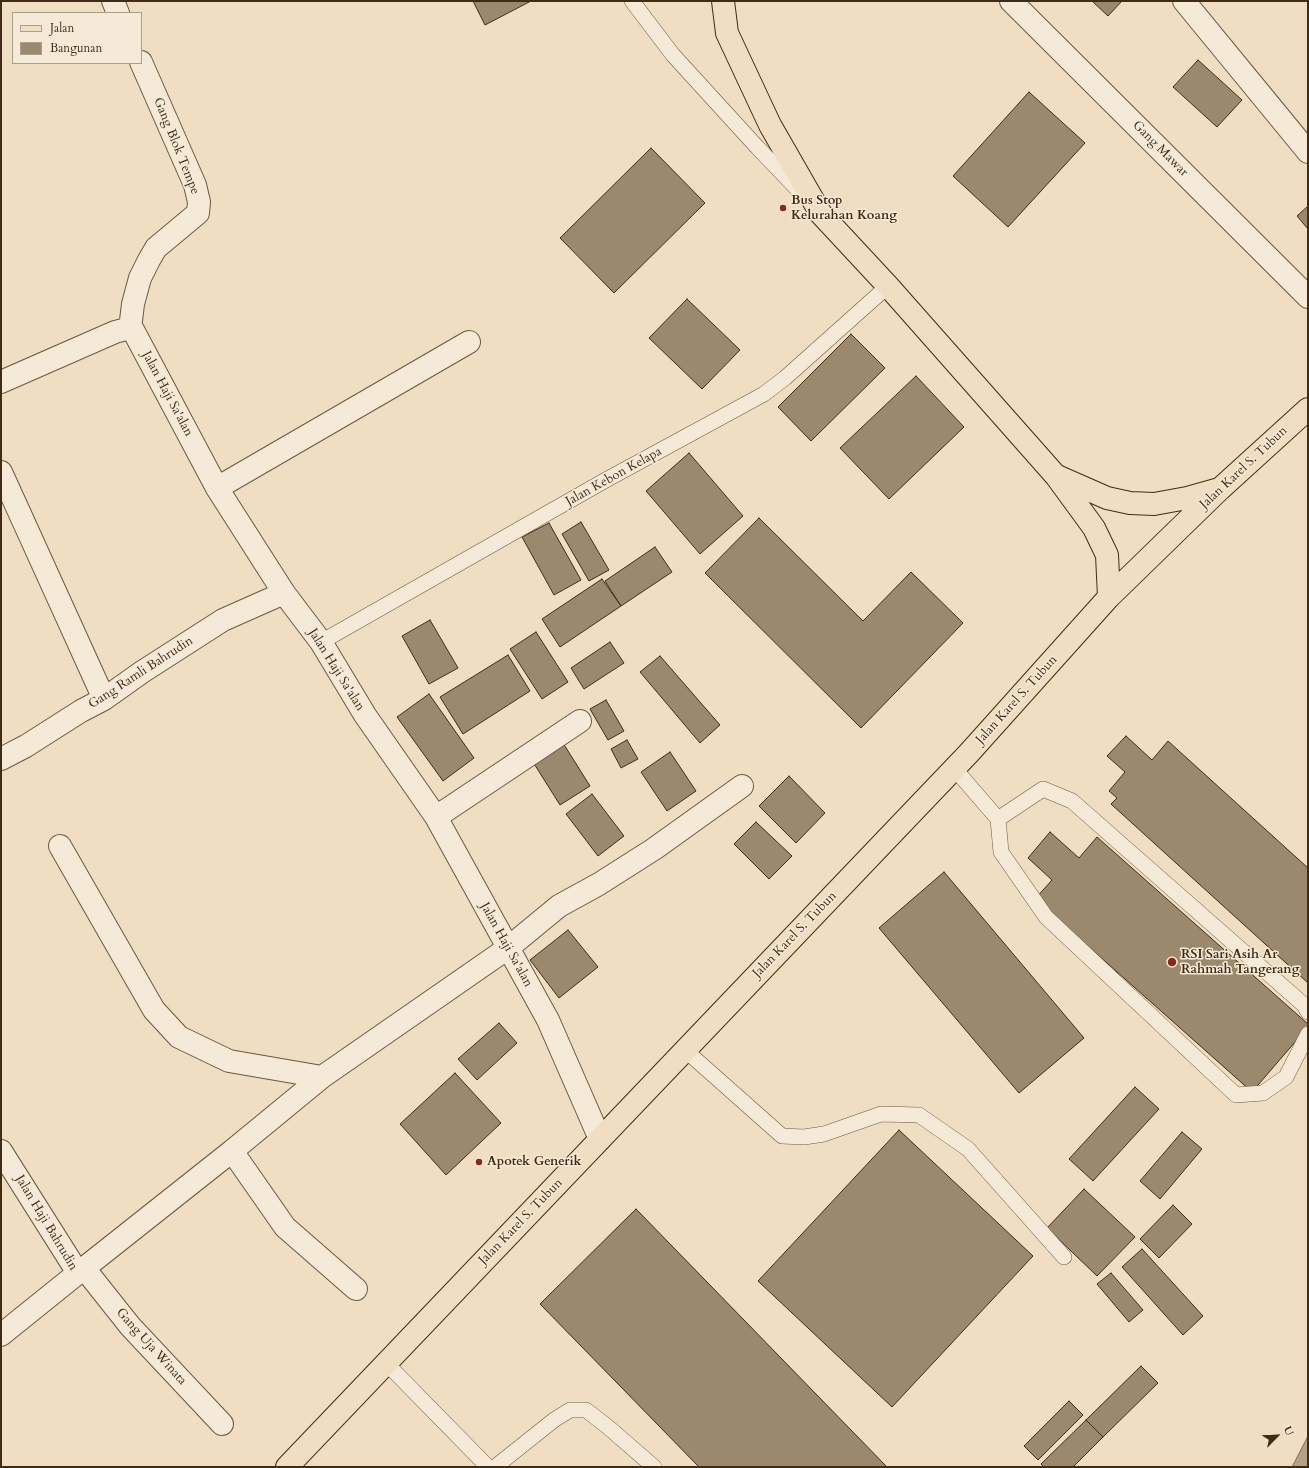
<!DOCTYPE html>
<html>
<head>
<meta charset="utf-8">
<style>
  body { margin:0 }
  #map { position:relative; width:1309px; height:1468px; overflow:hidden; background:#efdec1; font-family:Cardo,serif }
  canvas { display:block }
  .frame { position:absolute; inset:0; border:2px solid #402c14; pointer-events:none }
  .legend { position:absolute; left:12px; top:12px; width:130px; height:52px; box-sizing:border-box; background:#f5ead7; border:1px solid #ad9e89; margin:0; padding:5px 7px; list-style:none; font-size:12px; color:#402c14 }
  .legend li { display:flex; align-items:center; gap:8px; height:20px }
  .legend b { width:20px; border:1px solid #ad9e89 }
  .north { position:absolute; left:1257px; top:1416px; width:40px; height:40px; -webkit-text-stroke:3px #f5ead7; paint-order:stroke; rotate:66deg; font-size:11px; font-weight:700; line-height:16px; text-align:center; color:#402c14 }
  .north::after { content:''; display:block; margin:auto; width:14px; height:18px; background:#402c14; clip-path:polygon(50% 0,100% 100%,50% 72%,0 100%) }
</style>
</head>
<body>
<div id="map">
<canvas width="1309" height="1468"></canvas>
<div class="frame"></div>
<ul class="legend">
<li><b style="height:5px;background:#efdec1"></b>Jalan</li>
<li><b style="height:11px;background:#9b896e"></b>Bangunan</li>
</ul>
<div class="north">U</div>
</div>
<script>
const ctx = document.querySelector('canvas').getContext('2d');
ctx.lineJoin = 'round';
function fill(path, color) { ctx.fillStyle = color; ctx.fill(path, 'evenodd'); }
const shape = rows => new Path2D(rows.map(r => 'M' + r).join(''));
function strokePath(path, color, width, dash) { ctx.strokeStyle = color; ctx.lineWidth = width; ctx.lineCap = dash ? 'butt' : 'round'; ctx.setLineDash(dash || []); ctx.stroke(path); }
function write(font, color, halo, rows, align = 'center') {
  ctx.font = font + ' Cardo,serif'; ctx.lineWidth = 3; ctx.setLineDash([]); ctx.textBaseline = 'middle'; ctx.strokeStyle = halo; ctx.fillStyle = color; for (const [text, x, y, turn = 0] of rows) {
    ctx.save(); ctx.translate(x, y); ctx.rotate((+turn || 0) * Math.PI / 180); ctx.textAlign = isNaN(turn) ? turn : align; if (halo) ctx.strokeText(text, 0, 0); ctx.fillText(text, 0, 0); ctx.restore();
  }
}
const water = shape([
  [1308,1436,1308,1467,1292,1467,1308,1436]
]);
fill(water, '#b4a186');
strokePath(water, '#867258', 1);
const building = shape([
  [473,1,531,1,485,25,473,1],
  [1092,1,1122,1,1108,16,1092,1],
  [1198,60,1242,100,1217,127,1173,87,1198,60],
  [1029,92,1085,143,1008,227,953,176,1029,92],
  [651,148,705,203,614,293,560,238,651,148],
  [1308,206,1308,229,1297,216,1308,206],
  [687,299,740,350,702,389,649,338,687,299],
  [851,334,885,368,811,441,778,407,851,334],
  [916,376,964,427,889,499,840,448,916,376],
  [689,453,743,516,700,554,646,491,689,453],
  [759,518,863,621,911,572,963,623,861,728,705,573,759,518],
  [581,522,609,570,589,581,562,534,581,522],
  [549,523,581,580,554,595,522,537,549,523],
  [655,547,672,572,621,606,605,581,655,547],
  [602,579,621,606,560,647,542,619,602,579],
  [430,620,458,668,429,684,402,636,430,620],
  [536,632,568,682,542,699,510,649,536,632],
  [610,642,624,663,584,689,571,668,610,642],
  [508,655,530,691,463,734,440,697,508,655],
  [660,656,720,725,700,743,640,672,660,656],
  [429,694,474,758,443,781,397,717,429,694],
  [606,700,624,731,608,740,590,709,606,700],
  [1126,736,1152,760,1168,741,1308,868,1308,983,1111,804,1117,798,1109,791,1125,772,1107,756,1126,736],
  [627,740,638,759,621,768,611,749,627,740],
  [563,743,590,786,560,805,533,762,563,743],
  [670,752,696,791,667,811,641,772,670,752],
  [789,776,825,813,796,843,759,806,789,776],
  [592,794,624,836,598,856,566,814,592,794],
  [756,822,792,856,769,879,734,844,756,822],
  [1050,832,1079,858,1097,837,1308,1024,1308,1027,1252,1092,1035,899,1052,880,1028,858,1050,832],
  [944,872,1084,1038,1019,1093,879,928,944,872],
  [568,930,598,967,559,998,530,960,568,930],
  [499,1023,517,1043,477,1080,458,1059,499,1023],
  [455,1073,501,1123,446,1175,400,1124,455,1073],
  [1135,1087,1159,1109,1093,1181,1069,1159,1135,1087],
  [899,1130,1033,1256,892,1407,758,1281,899,1130],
  [1182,1132,1202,1149,1160,1199,1140,1181,1182,1132],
  [1084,1189,1135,1237,1097,1276,1047,1228,1084,1189],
  [1173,1205,1192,1224,1159,1258,1140,1239,1173,1205],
  [636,1209,887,1467,699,1467,540,1304,636,1209],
  [1142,1249,1203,1316,1183,1335,1122,1267,1142,1249],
  [1111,1273,1143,1310,1129,1322,1097,1284,1111,1273],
  [1141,1366,1158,1383,1103,1437,1086,1420,1141,1366],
  [1069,1401,1083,1415,1038,1460,1024,1446,1069,1401],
  [1086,1420,1103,1437,1073,1467,1044,1467,1041,1464,1086,1420]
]);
fill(building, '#9b896e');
strokePath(building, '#402c14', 1);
const lane = shape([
  [632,1,673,55,757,147,803,195],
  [321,642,604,481,764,394,785,378,888,286],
  [954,768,998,819,1001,852,1046,917,1236,1095,1263,1093,1286,1077,1308,1034],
  [998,819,1043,789,1072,801,1304,1005,1308,1012],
  [685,1050,782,1136,804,1137,824,1134,881,1114,919,1115,968,1149,1064,1257],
  [386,1363,488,1467],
  [495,1467,554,1420,570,1410,586,1410,608,1427,654,1467]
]);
const street = shape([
  [113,1,118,13],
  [1011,1,1308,297],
  [1184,1,1308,152],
  [130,329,133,304,140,278,149,260,156,248,198,213,199,202,195,185,141,62],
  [1,382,115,332,126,329,133,330,217,488,284,593,321,642,365,715,436,817,548,1020,600,1139],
  [1,472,104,699],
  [217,488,469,342],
  [1,759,26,746,81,711,104,699,142,672,223,620,284,593],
  [436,817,580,721],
  [60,846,154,1010,179,1037,229,1061,322,1077],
  [1,1151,78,1273,1,1335],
  [84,1268,130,1326,222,1424],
  [78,1273,232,1151],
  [356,1289,285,1227,232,1151,322,1077,508,948,559,906,599,884,654,849,742,786]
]);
const primary = shape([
  [723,1,727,33,770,125,821,214,888,286,1056,476,1094,528,1107,555,1109,597],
  [1057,476,1107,498,1130,503,1154,504,1187,498,1219,489],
  [287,1467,969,753,1109,597,1220,489,1308,409]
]);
strokePath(lane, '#6c583f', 16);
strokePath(street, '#6c583f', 24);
strokePath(primary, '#402c14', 24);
strokePath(lane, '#f5ead7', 15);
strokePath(street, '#f5ead7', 22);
strokePath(primary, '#efdec1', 22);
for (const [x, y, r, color] of [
  [783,208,4,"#8f2418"],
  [1172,962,5,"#8f2418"],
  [479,1162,4,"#8f2418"]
]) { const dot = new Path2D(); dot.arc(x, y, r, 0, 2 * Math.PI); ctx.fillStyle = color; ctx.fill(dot); strokePath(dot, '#f5ead7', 1.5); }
write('13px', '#402c14', '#f5ead7', [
  ["Gang Blok Tempe",176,146,68],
  ["Gang Mawar",1160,149,45],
  ["Jalan Haji Sa'alan",167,394,62],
  ["Jalan Karel S. Tubun",1244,468,-43],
  ["Jalan Kebon Kelapa",614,477,-29],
  ["Jalan Haji Sa'alan",336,670,58],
  ["Gang Ramli Bahrudin",141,673,-33],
  ["Jalan Karel S. Tubun",1017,700,-48],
  ["Jalan Karel S. Tubun",795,935,-46],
  ["Jalan Haji Sa'alan",506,945,61],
  ["Jalan Karel S. Tubun",521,1222,-46],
  ["Jalan Haji Bahrudin",46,1223,59],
  ["Gang Uja Winata",151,1347,48]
]);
write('bold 13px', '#402c14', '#f5ead7', [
  ["Bus Stop",791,201],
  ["Kelurahan Koang",791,216],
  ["RSI Sari Asih Ar",1181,955],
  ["Rahmah Tangerang",1181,970],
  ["Apotek Generik",487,1162]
], 'left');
</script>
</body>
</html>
